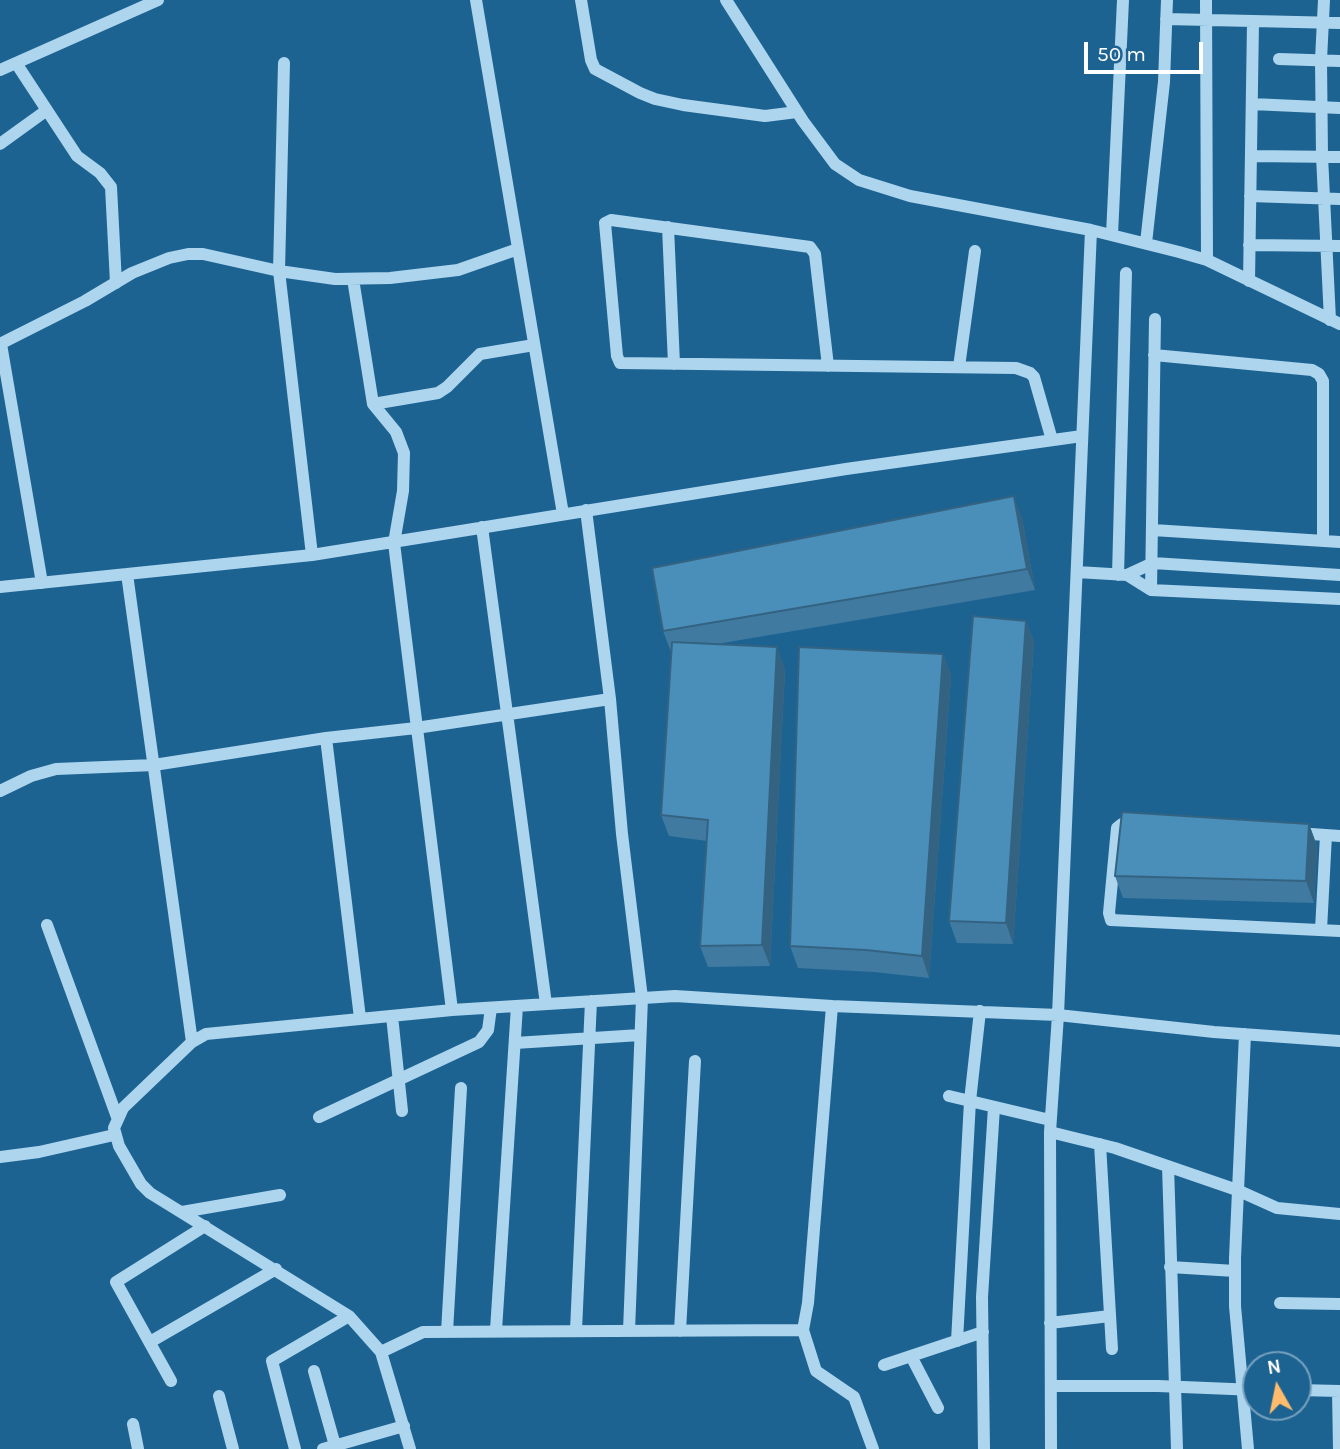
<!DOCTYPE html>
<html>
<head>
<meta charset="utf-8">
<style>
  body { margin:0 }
  #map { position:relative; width:1340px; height:1449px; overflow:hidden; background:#1d6392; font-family:Karla,sans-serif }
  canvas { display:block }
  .north { position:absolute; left:1242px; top:1351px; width:70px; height:70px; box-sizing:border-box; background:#1d6392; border:2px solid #77a1be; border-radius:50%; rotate:351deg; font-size:19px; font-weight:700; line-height:28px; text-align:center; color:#fff }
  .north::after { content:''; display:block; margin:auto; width:24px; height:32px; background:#febb6c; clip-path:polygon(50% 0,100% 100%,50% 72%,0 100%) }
  .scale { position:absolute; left:1084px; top:42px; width:119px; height:32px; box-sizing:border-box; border:4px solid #fff; border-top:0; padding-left:9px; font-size:21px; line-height:24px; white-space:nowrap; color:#fff; -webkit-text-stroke:5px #1d6392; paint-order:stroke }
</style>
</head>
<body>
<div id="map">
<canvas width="1340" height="1449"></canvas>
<div class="north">N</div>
<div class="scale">50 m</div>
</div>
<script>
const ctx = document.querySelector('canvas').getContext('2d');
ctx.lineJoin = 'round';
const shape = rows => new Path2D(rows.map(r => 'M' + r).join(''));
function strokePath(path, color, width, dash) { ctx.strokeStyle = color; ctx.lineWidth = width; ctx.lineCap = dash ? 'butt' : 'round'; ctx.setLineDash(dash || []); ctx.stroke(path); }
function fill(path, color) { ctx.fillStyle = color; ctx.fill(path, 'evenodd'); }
strokePath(shape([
  [476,0,563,514],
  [581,0,591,60,595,69,640,93,655,99,683,105,765,116,797,112],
  [726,0,803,121,835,164,859,180,910,196,1091,230,1179,252,1207,260,1340,324],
  [1206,0,1207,260],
  [1324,0,1321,60,1322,156,1330,320],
  [1166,19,1340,23],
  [1279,59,1340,61],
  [16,63,77,156,100,173,111,187,116,283],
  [284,63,279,271,312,555],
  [0,70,158,0],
  [1252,104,1340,108],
  [0,144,47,110],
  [1251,156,1340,157],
  [1250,196,1340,199],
  [668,227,674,364],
  [1091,230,1058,1015,1050,1132,1115,1148,1237,1190,1277,1208,1340,1214],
  [1112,235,1123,0],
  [1146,243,1164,82,1167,0],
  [1249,245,1340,246],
  [353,279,373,404,396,432,404,453,403,491,394,543,452,1010],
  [1249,281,1253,22],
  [0,344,85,301,132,273,169,258,188,254,203,254,279,271,335,279,390,278,458,270,518,249],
  [1,344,42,583],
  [1154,355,1312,370,1319,374,1323,381,1323,541],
  [828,366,815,254,810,247,611,220,605,223,617,356,620,363,1016,368,1030,373,1034,377,1052,440],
  [959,367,975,251],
  [373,404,438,393,447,387,480,354,534,345],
  [586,510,610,699,622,834,642,998,629,1331],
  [482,527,546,1004],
  [1153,530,1340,542],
  [1077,572,1127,575,1151,590,1340,599],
  [127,574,192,1042],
  [1118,575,1126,273],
  [1127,575,1153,563,1340,575],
  [0,587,312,555,846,469,1082,436],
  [1151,590,1155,319],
  [326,738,360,1018],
  [0,791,31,776,56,769,154,765,326,738,416,728,610,699],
  [1136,823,1122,824,1117,828,1109,913,1111,920,1340,931],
  [1297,833,1340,836],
  [47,925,117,1117],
  [1321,930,1326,835],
  [392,1016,402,1111],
  [1245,1034,1235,1258,1235,1306,1248,1449],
  [515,1043,640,1035],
  [949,1096,1050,1120],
  [319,1117,479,1042,488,1030,491,1008],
  [1050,1132,1051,1449],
  [1100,1144,1112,1349],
  [0,1157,39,1152,114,1135],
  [1168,1166,1177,1449],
  [182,1212,280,1195],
  [1170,1267,1235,1271],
  [1280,1303,1340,1304],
  [1050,1323,1110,1316],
  [496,1330,517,1006],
  [576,1330,591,1001],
  [803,1330,816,1371,854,1397,873,1449],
  [680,1331,695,1061],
  [447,1332,461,1088],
  [957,1341,970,1101,980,1011],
  [150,1342,276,1269],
  [381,1352,423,1332,803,1330,808,1303,832,1006],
  [911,1356,938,1408],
  [884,1365,983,1332],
  [314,1371,336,1449],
  [171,1381,116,1282,205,1226],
  [1051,1386,1158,1386,1256,1390],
  [1298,1390,1340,1391],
  [1338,1391,1339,1449],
  [219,1396,233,1449],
  [133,1424,138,1449],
  [295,1449,272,1361,349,1316],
  [323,1449,404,1426],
  [410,1449,381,1352,349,1316,150,1193,141,1184,119,1146,114,1128,123,1108,192,1042,206,1034,452,1010,675,996,832,1006,1058,1015,1214,1032,1340,1041],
  [984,1449,982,1297,994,1107]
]), '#add5ee', 12);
fill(shape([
  [1022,518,1035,590,717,644,785,669,770,966,708,967,700,946,707,841,669,836,661,815,671,652,663,631],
  [1026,621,1034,642,1013,944,957,943,949,921],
  [943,654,951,676,929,978,874,972,798,968,790,946],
  [1309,824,1317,846,1314,903,1123,898,1115,876]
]), '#407aa0');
fill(shape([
  [1014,496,1022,518,1035,590,1027,569],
  [1026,621,1034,642,1013,944,1006,923],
  [777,647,785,669,770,966,762,945],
  [943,654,951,676,929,978,922,956],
  [1309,824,1317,846,1314,903,1306,881]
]), '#346382');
const building = shape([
  [1014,496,1027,569,663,631,652,568,1014,496],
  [973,616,1026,621,1006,923,949,921,973,616],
  [672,642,777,647,762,945,700,946,708,820,661,815,672,642],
  [799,647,943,654,922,956,866,950,790,946,799,647],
  [1122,812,1309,824,1306,881,1115,876,1122,812]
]);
fill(building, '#4a8eba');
strokePath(building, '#346382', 2);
</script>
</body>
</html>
